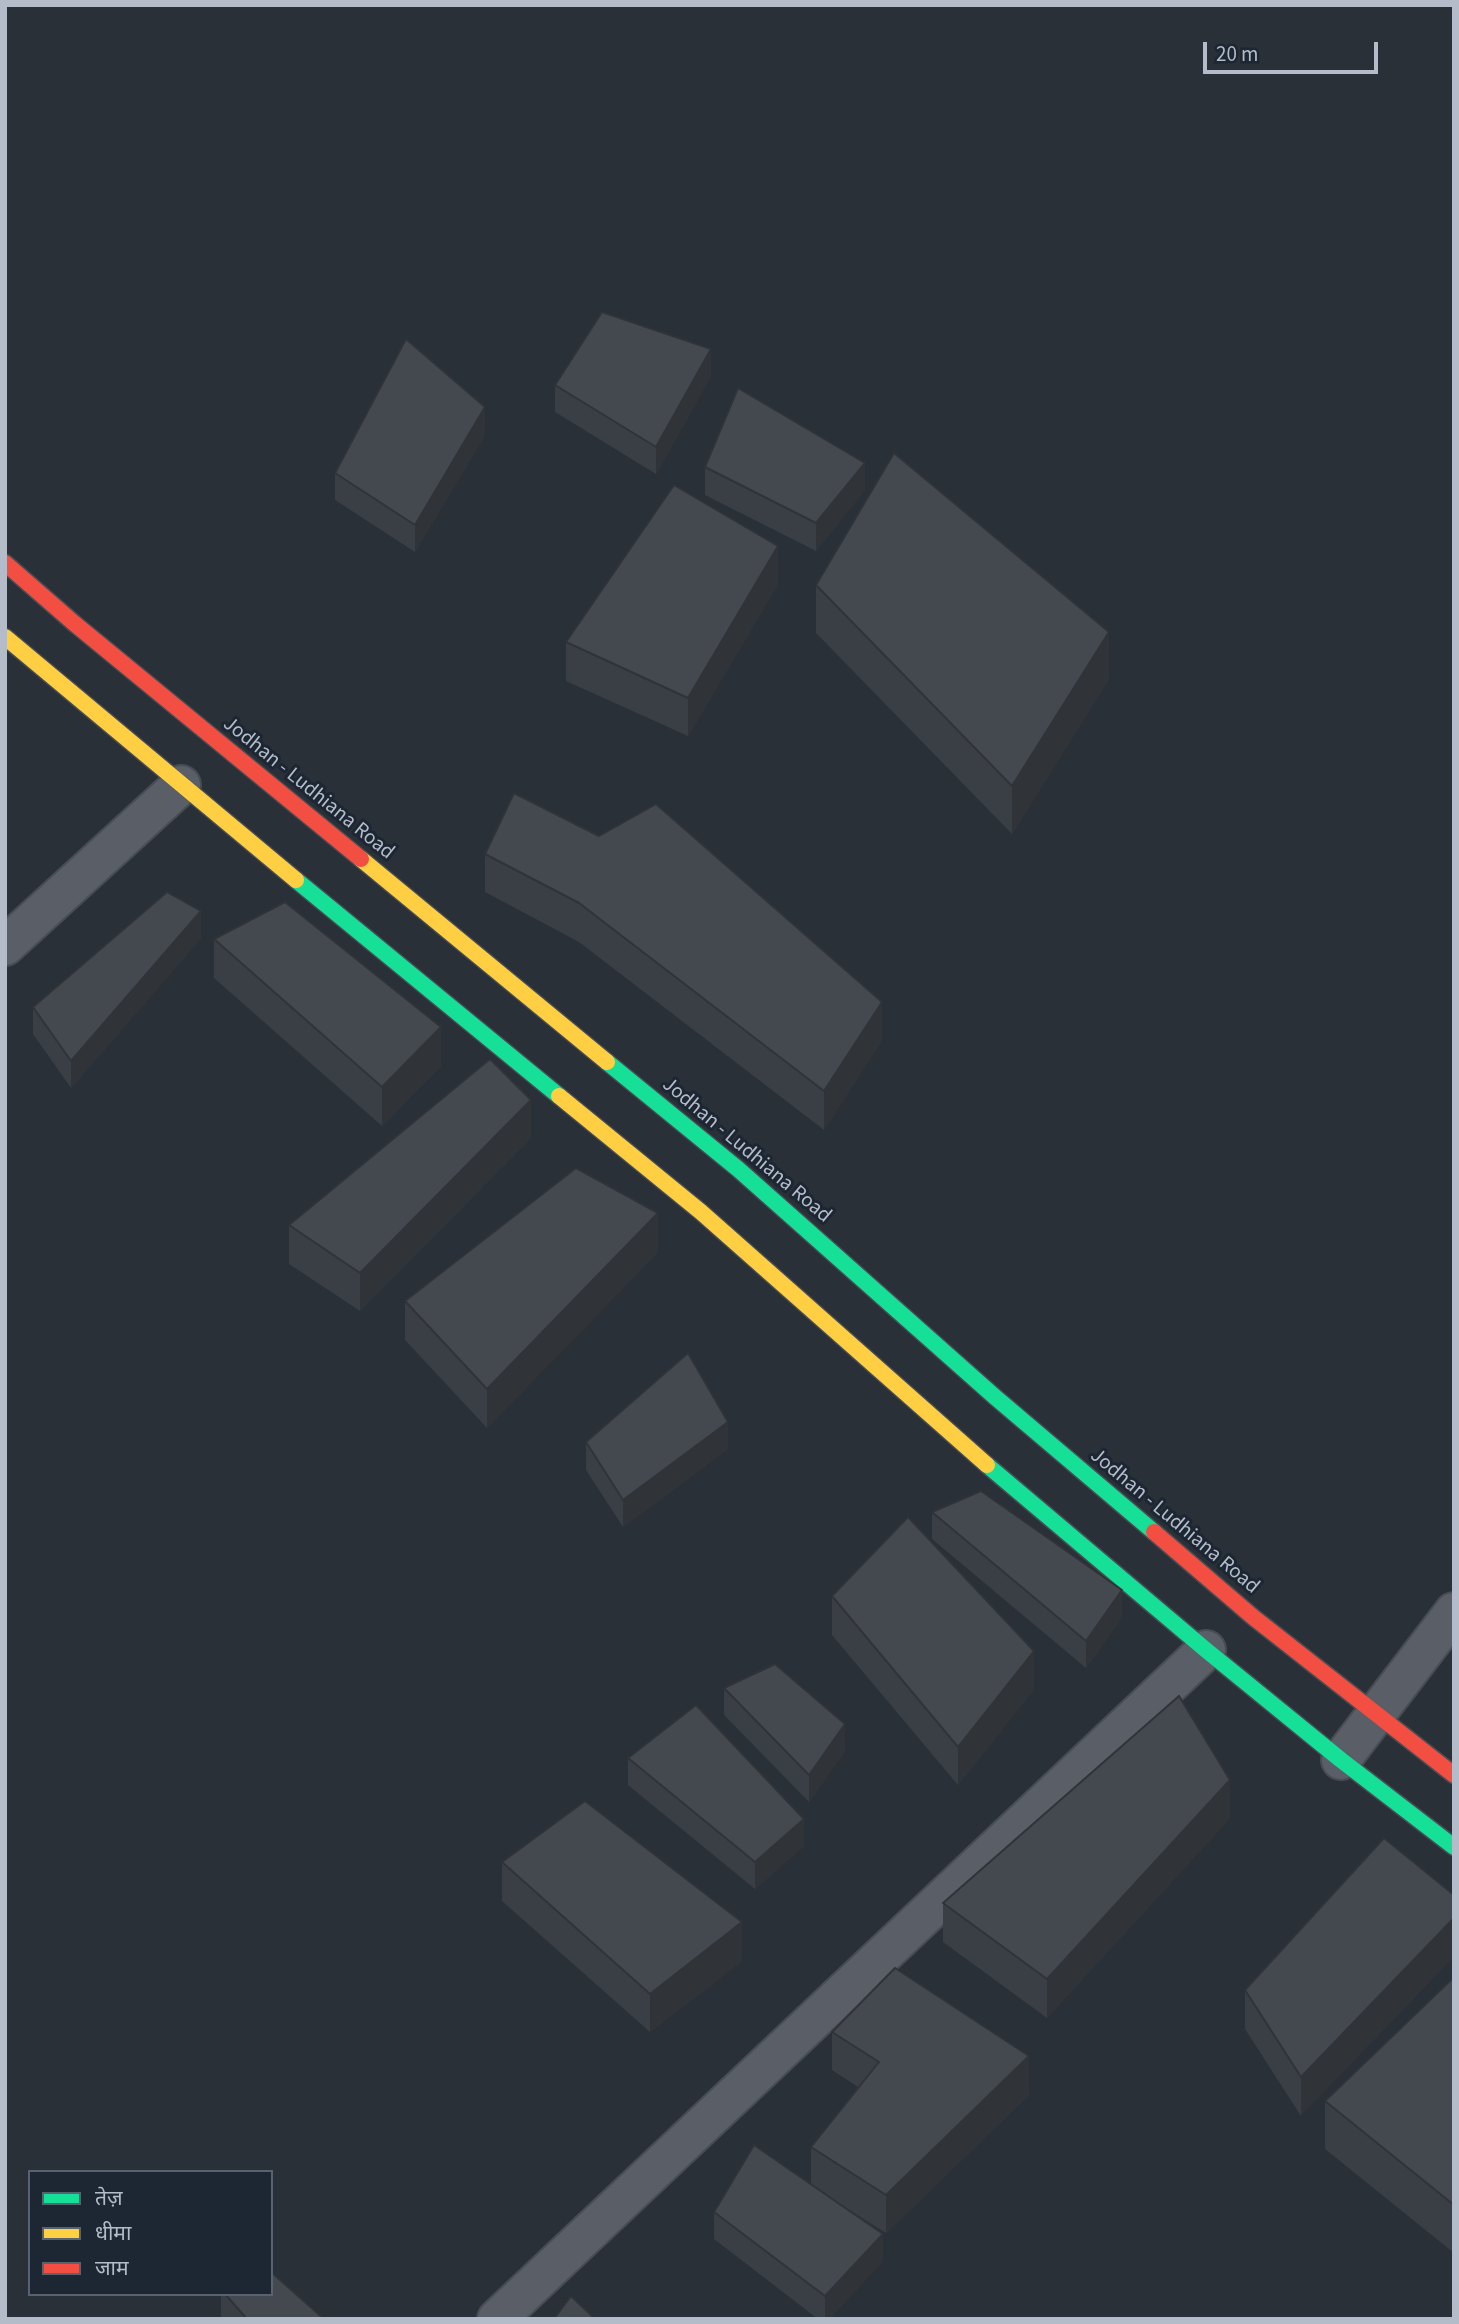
<!DOCTYPE html>
<html>
<head>
<meta charset="utf-8">
<style>
  body { margin:0 }
  #map { position:relative; width:1459px; height:2324px; overflow:hidden; background:#2a3038; font-family:"Source Sans 3","Noto Sans Devanagari",sans-serif }
  canvas { display:block }
  .frame { position:absolute; inset:0; border:7px solid #b4bcc9; pointer-events:none }
  .legend { position:absolute; left:28px; top:2170px; width:245px; height:126px; box-sizing:border-box; background:#1d2633; border:2px solid #59626f; margin:0; padding:9px 12px; list-style:none; font-size:21px; color:#b4bcc9 }
  .legend li { display:flex; align-items:center; gap:14px; height:35px }
  .legend b { width:35px; border:2px solid #59626f }
  .scale { position:absolute; left:1203px; top:42px; width:175px; height:32px; box-sizing:border-box; border:4px solid #b4bcc9; border-top:0; padding-left:9px; font-size:21px; line-height:24px; white-space:nowrap; color:#b4bcc9; -webkit-text-stroke:5px #1d2633; paint-order:stroke }
</style>
</head>
<body>
<div id="map">
<canvas width="1459" height="2324"></canvas>
<div class="frame"></div>
<ul class="legend">
<li><b style="height:9px;background:#16e098"></b>तेज़</li>
<li><b style="height:9px;background:#ffcf43"></b>धीमा</li>
<li><b style="height:9px;background:#f24e42"></b>जाम</li>
</ul>
<div class="scale">20 m</div>
</div>
<script>
const ctx = document.querySelector('canvas').getContext('2d');
ctx.lineJoin = 'round';
const shape = rows => new Path2D(rows.map(r => 'M' + r).join(''));
function strokePath(path, color, width, dash) { ctx.strokeStyle = color; ctx.lineWidth = width; ctx.lineCap = dash ? 'butt' : 'round'; ctx.setLineDash(dash || []); ctx.stroke(path); }
function fill(path, color) { ctx.fillStyle = color; ctx.fill(path, 'evenodd'); }
function write(font, color, halo, rows, align = 'center') {
  ctx.font = font + ' "Source Sans 3",sans-serif'; ctx.lineWidth = 6; ctx.setLineDash([]); ctx.textBaseline = 'middle'; ctx.strokeStyle = halo; ctx.fillStyle = color; for (const [text, x, y, turn = 0] of rows) {
    ctx.save(); ctx.translate(x, y); ctx.rotate((+turn || 0) * Math.PI / 180); ctx.textAlign = isNaN(turn) ? turn : align; if (halo) ctx.strokeText(text, 0, 0); ctx.fillText(text, 0, 0); ctx.restore();
  }
}
const street = shape([
  [5,946,181,785],
  [1341,1760,1454,1612],
  [497,2319,1206,1650]
]);
const fast = shape([
  [296,880,559,1096],
  [607,1062,738,1169,995,1397,1154,1532],
  [987,1465,1206,1650,1341,1760,1454,1847]
]);
const slow = shape([
  [5,637,296,880],
  [361,859,607,1062],
  [559,1096,701,1212,987,1465]
]);
const jam = shape([
  [5,563,75,624,361,859],
  [1154,1532,1253,1617,1454,1775]
]);
strokePath(street, '#484c53', 42);
strokePath(fast, '#484c53', 19);
strokePath(slow, '#484c53', 19);
strokePath(jam, '#484c53', 19);
strokePath(street, '#5a5e66', 38);
strokePath(fast, '#16e098', 16);
strokePath(slow, '#ffcf43', 16);
strokePath(jam, '#f24e42', 16);
fill(shape([
  [711,376,656,474,555,412,555,385],
  [485,435,415,552,335,500,335,473],
  [705,467,865,490,816,551,705,495],
  [778,584,688,736,566,681,566,642],
  [816,585,1109,679,1012,834,816,633],
  [599,836,882,1040,824,1130,579,942,485,892,485,854],
  [201,938,71,1088,33,1034,33,1007],
  [214,939,441,1066,382,1126,214,978],
  [531,1138,360,1311,289,1264,289,1225],
  [658,1252,487,1428,405,1340,405,1301],
  [586,1442,728,1449,623,1527,586,1470],
  [932,1512,1122,1617,1086,1668,932,1539],
  [832,1596,1034,1689,958,1785,832,1635],
  [724,1688,845,1751,809,1802,724,1715],
  [628,1758,804,1846,755,1889,628,1785],
  [1230,1818,1047,2018,943,1942,943,1903],
  [1384,1838,1301,2116,1245,2029,1245,1990],
  [502,1862,742,1961,650,2032,502,1901],
  [1454,1977,1454,2253,1325,2149,1325,2101],
  [832,2032,1029,2095,886,2233,830,2198,883,2261,829,2319,818,2319,714,2239,714,2212,811,2184,811,2147,858,2087,832,2070],
  [221,2294,271,2294,324,2319,223,2319,221,2317]
]), '#3a3f45');
fill(shape([
  [711,349,711,376,656,474,656,447],
  [485,407,485,435,415,552,415,525],
  [865,463,865,490,816,551,816,523],
  [778,546,778,584,688,736,688,698],
  [1109,632,1109,679,1012,834,1012,786],
  [201,911,201,938,71,1088,71,1061],
  [882,1002,882,1040,824,1130,824,1091],
  [441,1027,441,1066,382,1126,382,1087],
  [531,1100,531,1138,360,1311,360,1273],
  [658,1213,658,1252,487,1428,487,1389],
  [728,1422,728,1449,623,1527,623,1500],
  [1122,1590,1122,1617,1086,1668,1086,1641],
  [1034,1651,1034,1689,958,1785,958,1747],
  [845,1724,845,1751,809,1802,809,1775],
  [1230,1780,1230,1818,1047,2018,1047,1979],
  [804,1819,804,1846,755,1889,755,1862],
  [1454,1918,1454,1957,1301,2116,1301,2077],
  [742,1922,742,1961,650,2032,650,1994],
  [1029,2056,1029,2095,886,2233,886,2195],
  [883,2234,883,2261,829,2319,825,2319,825,2296]
]), '#303338');
const building = shape([
  [602,312,711,349,656,447,555,385,602,312],
  [406,339,485,407,415,525,335,473,406,339],
  [738,388,865,463,816,523,705,467,738,388],
  [894,453,1109,632,1012,786,816,585,894,453],
  [674,485,778,546,688,698,566,642,674,485],
  [514,793,599,836,656,804,882,1002,824,1091,579,903,485,854,514,793],
  [167,892,201,911,71,1061,33,1007,167,892],
  [285,902,441,1027,382,1087,214,939,285,902],
  [490,1059,531,1100,360,1273,289,1225,490,1059],
  [576,1168,658,1213,487,1389,405,1301,576,1168],
  [688,1353,728,1422,623,1500,586,1442,688,1353],
  [981,1491,1122,1590,1086,1641,932,1512,981,1491],
  [908,1517,1034,1651,958,1747,832,1596,908,1517],
  [775,1664,845,1724,809,1775,724,1688,775,1664],
  [1179,1696,1230,1780,1047,1979,943,1903,1179,1696],
  [696,1705,804,1819,755,1862,628,1758,696,1705],
  [585,1801,742,1922,650,1994,502,1862,585,1801],
  [1384,1838,1454,1895,1454,1918,1301,2077,1245,1990,1384,1838],
  [895,1968,1029,2056,886,2195,811,2147,879,2062,832,2032,895,1968],
  [1454,1977,1454,2205,1325,2101,1454,1977],
  [754,2145,883,2234,825,2296,714,2212,754,2145],
  [271,2272,324,2319,247,2319,225,2294,271,2294,271,2272],
  [571,2296,595,2319,554,2319,571,2296]
]);
fill(building, '#444950');
strokePath(building, '#303338', 2);
write('21px', '#b4bcc9', '#1d2633', [
  ["Jodhan - Ludhiana Road",308,789,39],
  ["Jodhan - Ludhiana Road",746,1151,40],
  ["Jodhan - Ludhiana Road",1174,1522,40]
]);
</script>
</body>
</html>
